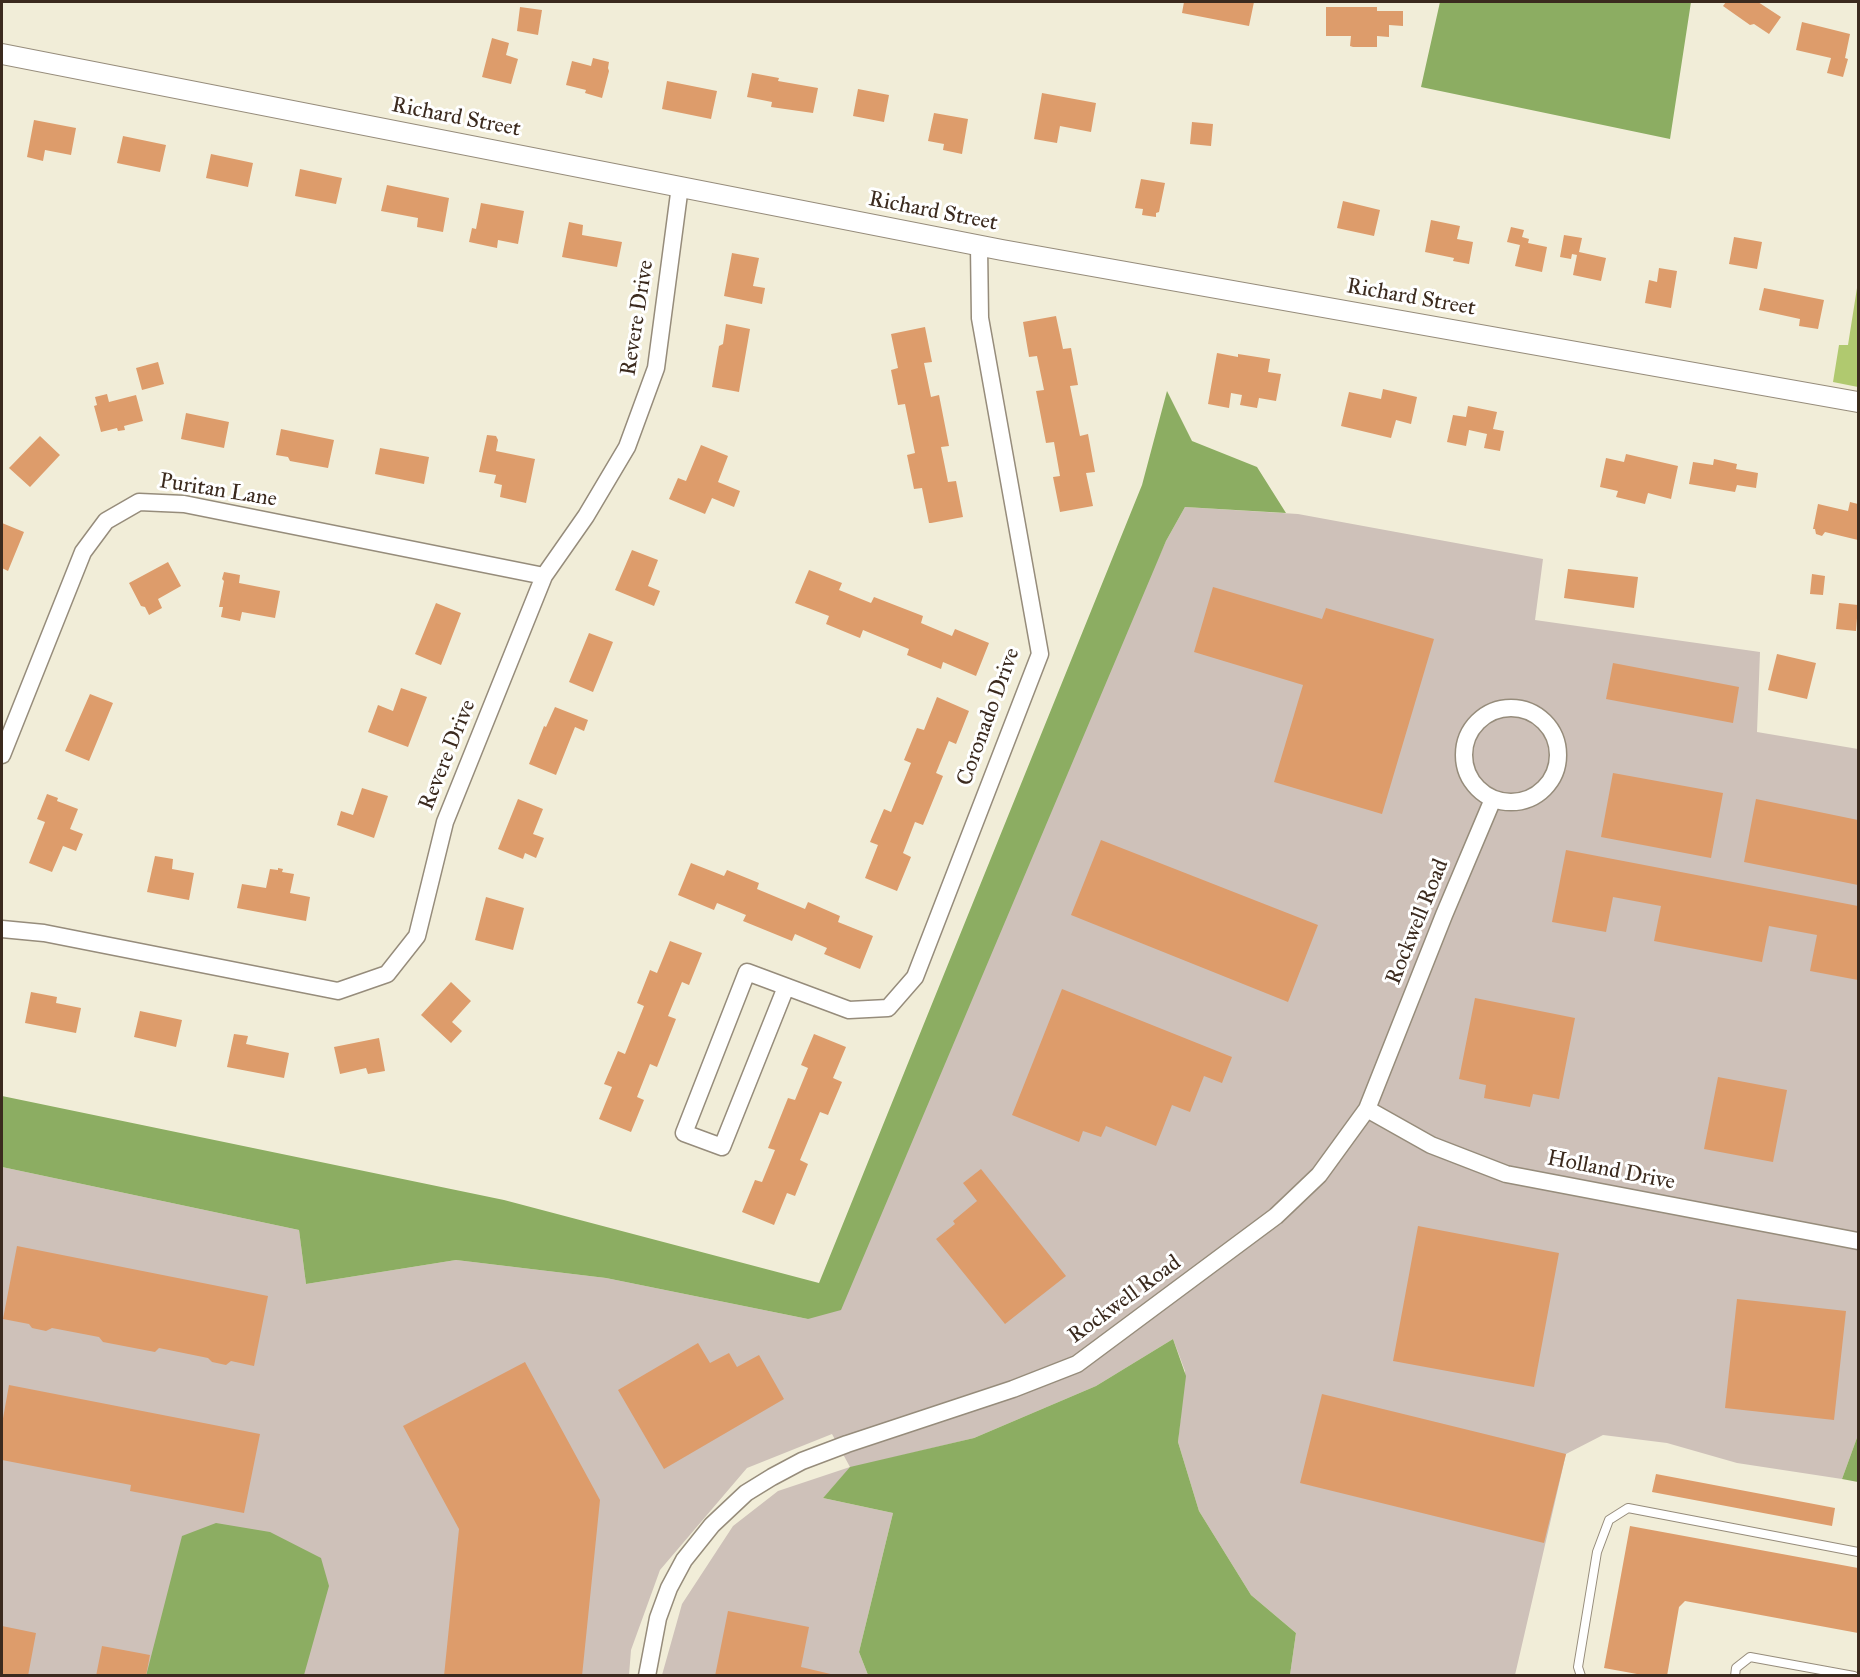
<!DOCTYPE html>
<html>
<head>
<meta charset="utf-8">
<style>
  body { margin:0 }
  #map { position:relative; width:1860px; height:1677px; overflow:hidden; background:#f1edd8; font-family:"IM FELL Great Primer",serif }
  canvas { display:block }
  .frame { position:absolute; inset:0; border:3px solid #3b2a1e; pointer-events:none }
</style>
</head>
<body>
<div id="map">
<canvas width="1860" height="1677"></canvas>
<div class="frame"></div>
</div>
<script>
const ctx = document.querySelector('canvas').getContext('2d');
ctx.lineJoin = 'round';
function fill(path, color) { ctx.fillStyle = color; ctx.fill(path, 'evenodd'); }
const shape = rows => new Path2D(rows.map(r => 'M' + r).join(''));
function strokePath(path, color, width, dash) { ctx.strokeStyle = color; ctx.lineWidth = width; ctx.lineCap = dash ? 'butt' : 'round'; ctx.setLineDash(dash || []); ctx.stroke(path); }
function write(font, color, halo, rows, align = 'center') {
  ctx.font = font + ' "IM FELL Great Primer",serif'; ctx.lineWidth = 6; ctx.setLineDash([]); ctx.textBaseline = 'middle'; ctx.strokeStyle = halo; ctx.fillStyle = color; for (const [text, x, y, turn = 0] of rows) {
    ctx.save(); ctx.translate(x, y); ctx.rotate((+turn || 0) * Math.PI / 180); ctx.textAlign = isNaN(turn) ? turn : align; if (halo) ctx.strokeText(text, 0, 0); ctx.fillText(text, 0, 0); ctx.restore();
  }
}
fill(shape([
  [1185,507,1298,514,1543,559,1535,620,1760,652,1757,732,1858,749,1858,1435,1842,1479,1737,1463,1667,1443,1603,1435,1566,1454,1515,1675,1290,1675,1296,1633,1251,1595,1199,1511,1178,1442,1185,1371,1173,1339,1096,1386,974,1438,850,1468,823,1498,893,1513,859,1652,868,1675,662,1675,682,1604,733,1526,778,1491,850,1467,832,1434,747,1468,660,1570,631,1650,629,1675,2,1676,2,1167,299,1230,306,1284,456,1260,606,1278,808,1319,1166,541]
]), '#cec1b9');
fill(shape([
  [1858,261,1858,387,1833,382,1839,345,1848,345,1857,288]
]), '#b0c96f');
fill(shape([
  [1440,2,1691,2,1670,139,1421,87],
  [1167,391,1192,441,1257,467,1286,513,1185,507,1166,541,841,1310,808,1319,606,1278,456,1260,306,1284,299,1230,2,1167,2,1096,504,1200,819,1283,1142,485],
  [1173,1339,1186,1376,1178,1442,1199,1511,1251,1595,1296,1633,1290,1675,868,1675,859,1652,893,1513,823,1498,850,1467,974,1438,1096,1386],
  [1858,1435,1858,1482,1842,1479],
  [216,1523,270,1532,321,1558,329,1586,304,1675,146,1676,182,1536]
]), '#8cad62');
fill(shape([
  [1184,2,1254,2,1249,26,1182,13],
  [1726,2,1758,2,1781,17,1769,34,1754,24,1750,25,1723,6],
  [520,7,542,10,538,35,517,31],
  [1326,7,1377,7,1377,11,1403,11,1403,26,1389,25,1389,37,1377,36,1377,47,1353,47,1350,46,1351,36,1326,36],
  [1802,22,1850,34,1845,58,1848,59,1843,77,1827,73,1831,58,1796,50],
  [492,38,509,43,506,55,518,59,511,84,482,77],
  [593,58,609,62,608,68,609,71,602,98,585,93,586,90,566,85,572,61,591,66],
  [752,73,779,78,778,81,818,88,813,113,771,107,772,102,747,97],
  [667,81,717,91,711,119,662,109],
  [858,89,889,95,884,122,853,116],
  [1042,93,1096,103,1091,132,1060,126,1057,143,1034,139],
  [934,113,968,119,962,154,943,150,944,144,928,141],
  [34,120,76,128,71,155,45,150,43,161,27,157],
  [1192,122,1213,124,1211,146,1190,144],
  [123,136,166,145,160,172,117,163],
  [211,154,253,163,248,187,206,178],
  [300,169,342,178,336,204,295,196],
  [1141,179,1165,183,1159,212,1156,213,1156,217,1142,215,1143,209,1135,208],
  [387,185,449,198,443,232,417,227,418,218,381,211],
  [1343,201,1380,210,1374,236,1337,228],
  [481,203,524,211,518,244,498,240,497,248,469,242,472,228,476,229],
  [1431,220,1460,226,1457,239,1473,242,1469,264,1453,261,1454,258,1425,252],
  [569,222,583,225,582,235,622,242,617,267,562,257],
  [1511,227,1524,230,1522,237,1529,239,1528,243,1547,247,1542,272,1515,266,1520,245,1507,242],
  [1564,235,1582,238,1579,252,1606,258,1601,281,1573,275,1577,255,1572,254,1571,259,1560,257],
  [1734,237,1762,242,1757,269,1729,264],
  [732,253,759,258,753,286,765,288,762,304,724,296],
  [1659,268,1677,271,1671,308,1645,303,1649,280,1657,282],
  [1764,288,1824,300,1818,329,1799,326,1800,319,1759,310],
  [1056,316,1063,349,1071,348,1078,385,1070,386,1080,436,1088,434,1095,472,1086,473,1093,506,1060,512,1053,477,1060,476,1054,442,1046,443,1036,391,1044,390,1037,356,1029,357,1023,322],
  [726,324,750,329,739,392,712,387,719,346,723,344],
  [925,327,932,362,924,363,931,397,939,395,949,446,941,447,948,482,956,481,963,517,931,523,929,523,922,488,914,489,907,455,915,453,905,404,898,405,891,370,898,368,891,334],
  [1217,353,1238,357,1238,354,1270,359,1268,372,1281,374,1276,401,1259,398,1257,408,1240,405,1242,395,1231,393,1229,408,1208,404],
  [158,362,164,384,142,390,136,368],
  [1383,389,1417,397,1411,424,1396,420,1391,438,1341,426,1349,392,1381,399],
  [107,394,109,402,136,395,143,421,124,426,125,430,118,431,117,428,101,432,94,406,97,405,95,397],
  [1468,406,1497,412,1493,429,1504,431,1500,451,1484,448,1487,434,1469,430,1466,446,1447,442,1453,415,1466,417],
  [186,413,229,422,224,448,181,439],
  [281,429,334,440,328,468,290,461,288,457,276,455],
  [487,435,496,436,498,440,496,451,535,459,526,503,500,497,502,485,494,483,496,475,479,472],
  [40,436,60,455,30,487,9,468],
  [701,445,728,456,718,482,740,491,734,507,712,498,705,514,669,499,678,478,686,481],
  [380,448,429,457,424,484,375,474],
  [1626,454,1678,466,1671,499,1648,493,1645,504,1616,497,1618,491,1600,487,1606,458,1624,462],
  [1714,459,1737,464,1736,469,1758,473,1756,488,1737,485,1735,492,1689,484,1693,462,1713,465],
  [1850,502,1858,504,1858,540,1825,532,1822,536,1816,534,1815,529,1813,529,1818,504,1848,511],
  [2,523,24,532,8,571,2,568],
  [632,550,658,560,648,586,660,591,654,606,615,590],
  [168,562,181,586,158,599,162,608,149,615,145,607,141,606,129,583],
  [1568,569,1638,577,1634,608,1564,598],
  [809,570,842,583,839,590,871,603,874,597,923,616,921,623,952,636,955,629,989,643,976,676,943,662,941,669,907,655,909,649,863,630,860,638,826,624,829,616,795,603],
  [224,572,240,575,239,583,280,591,275,618,242,612,240,621,221,617,223,607,219,607,224,581,222,579],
  [1812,574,1825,576,1823,595,1810,594],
  [1213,587,1322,619,1326,608,1434,639,1382,814,1274,782,1303,685,1194,652],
  [436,603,461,613,441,665,415,654],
  [1839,603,1858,605,1856,631,1836,629],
  [589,633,613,642,593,692,569,682],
  [1777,654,1816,663,1807,699,1768,690],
  [1613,663,1739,687,1733,723,1606,699],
  [401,688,427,697,408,747,368,732,378,705,393,711],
  [90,694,113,703,89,761,65,751],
  [937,697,969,711,956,744,949,741,936,773,943,776,923,825,915,822,903,853,911,857,897,891,865,878,878,845,870,842,884,809,891,812,911,763,904,760,917,728,924,730],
  [555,707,588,720,584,731,575,727,556,775,529,764,544,726,546,727],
  [1613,773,1723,793,1711,858,1601,837],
  [362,788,388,796,374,838,337,825,341,811,353,815],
  [47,794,58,798,57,801,78,809,70,829,83,834,76,851,63,846,52,872,29,863,45,822,37,819],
  [518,799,543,809,533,834,544,838,536,858,525,853,523,859,498,849],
  [1756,799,1858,820,1858,885,1744,862],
  [1101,840,1318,925,1288,1002,1071,915],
  [1566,850,1858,906,1858,980,1810,971,1817,935,1769,926,1762,962,1654,941,1661,906,1613,897,1606,932,1552,922],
  [155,856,173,859,172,869,194,873,189,900,147,892],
  [691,863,724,876,727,870,759,883,757,889,805,909,808,902,840,916,838,922,873,936,860,969,824,954,827,948,795,934,792,941,743,921,746,915,717,903,714,910,678,895],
  [278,868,283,869,282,872,294,874,290,893,310,897,306,921,237,908,242,884,266,888,270,869,278,870],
  [486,897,524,908,513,950,475,940],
  [670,941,702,953,689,985,682,982,668,1016,676,1019,657,1067,650,1064,637,1097,644,1100,631,1132,599,1119,612,1087,604,1084,618,1051,625,1054,644,1006,637,1003,650,970,657,973],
  [451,982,471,1001,452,1022,462,1031,451,1043,421,1015],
  [1062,989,1232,1057,1222,1083,1204,1076,1190,1112,1172,1105,1156,1146,1106,1126,1101,1137,1083,1131,1079,1142,1012,1115],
  [31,992,57,997,56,1003,81,1008,76,1033,25,1023],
  [1475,998,1575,1018,1559,1099,1533,1094,1530,1107,1484,1098,1486,1085,1459,1079],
  [140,1011,182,1020,176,1047,134,1037],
  [234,1034,248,1036,246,1044,289,1053,284,1078,227,1067],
  [814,1034,846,1047,833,1078,842,1082,828,1115,820,1112,800,1160,808,1164,795,1196,787,1193,774,1225,742,1212,755,1180,762,1182,775,1150,768,1148,788,1098,795,1100,808,1068,801,1065],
  [379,1038,385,1071,368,1074,366,1068,340,1074,334,1047],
  [1718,1077,1787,1090,1773,1162,1704,1149],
  [981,1169,1066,1276,1005,1324,936,1239,955,1224,953,1221,977,1201,963,1183],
  [1418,1226,1559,1253,1534,1387,1393,1361],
  [17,1246,268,1296,254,1366,231,1361,226,1365,212,1362,208,1358,159,1348,155,1352,103,1342,99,1337,52,1328,46,1331,32,1328,29,1324,3,1319],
  [1737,1299,1846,1311,1834,1420,1725,1408],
  [698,1343,710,1363,729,1353,737,1367,759,1355,784,1399,664,1469,618,1390],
  [525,1362,600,1500,582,1676,444,1676,459,1529,403,1426],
  [9,1385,260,1434,244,1513,130,1491,131,1485,2,1460,2,1424],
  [1322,1394,1566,1454,1544,1543,1300,1483],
  [1656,1474,1835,1508,1832,1526,1652,1492],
  [1630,1526,1858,1568,1858,1633,1685,1601,1679,1607,1667,1676,1648,1676,1604,1668],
  [728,1611,809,1627,801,1667,839,1676,715,1676],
  [2,1626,36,1633,28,1676,2,1676],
  [102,1646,150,1655,146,1676,96,1676]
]), '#dd9c6b');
const service = shape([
  [1581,1676,1578,1667,1597,1552,1609,1520,1628,1508,1858,1552],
  [1735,1676,1736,1668,1750,1657,1854,1676]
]);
const minor = shape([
  '1464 755a47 47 0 1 1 94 0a47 47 0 1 1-94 0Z',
  [2,755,83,552,106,521,139,502,184,504,544,576],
  [2,929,44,933,338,991,387,974,417,936,445,822,544,576,586,516,627,447,656,368,680,186],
  [786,987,722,1147,684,1133,747,972,849,1010,888,1008,915,977,1040,654,980,318,979,246],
  [1367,1109,1431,1145,1506,1174,1858,1241],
  [647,1676,658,1618,669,1588,684,1560,712,1525,746,1493,772,1477,802,1461,847,1444,1013,1389,1077,1364,1276,1216,1319,1175,1367,1109,1444,915,1493,799]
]);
const tertiary = shape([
  [2,54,1002,250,1858,402]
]);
strokePath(service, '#968c7b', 10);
strokePath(minor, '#968c7b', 19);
strokePath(tertiary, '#968c7b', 22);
strokePath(service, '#fff', 8);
strokePath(minor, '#fff', 16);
strokePath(tertiary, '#fff', 20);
write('22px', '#3b2a1e', '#fff', [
  ["Richard Street",456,118,11],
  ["Richard Street",933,212,11],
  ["Richard Street",1411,298,10],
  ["Revere Drive",638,318,-81],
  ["Puritan Lane",218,491,9],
  ["Coronado Drive",989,717,-70],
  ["Revere Drive",448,755,-68],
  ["Rockwell Road",1418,922,-68],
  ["Holland Drive",1611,1171,11],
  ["Rockwell Road",1125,1300,-36]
]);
</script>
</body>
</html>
